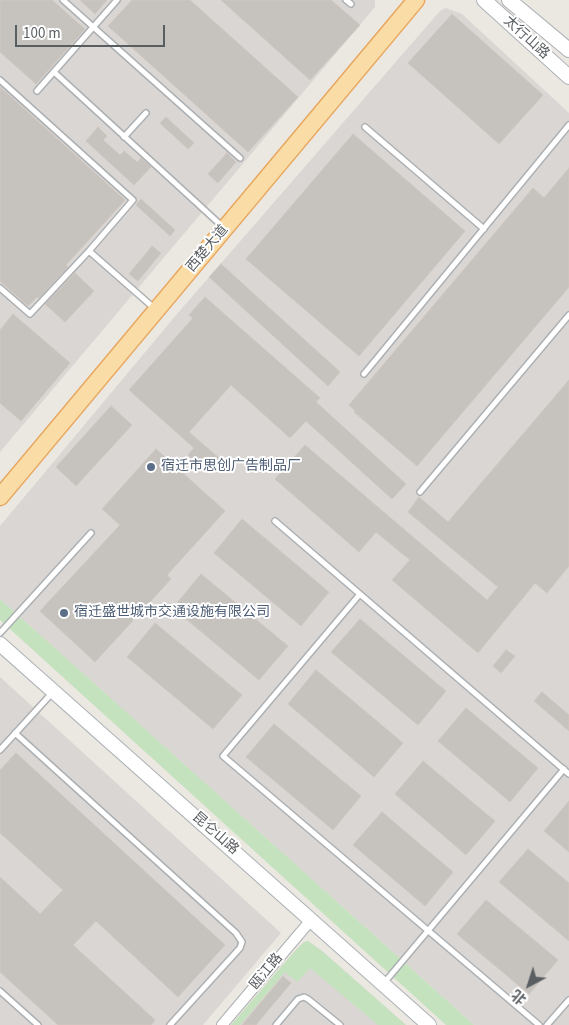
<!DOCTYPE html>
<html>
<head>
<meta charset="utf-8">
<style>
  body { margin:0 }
  #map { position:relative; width:569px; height:1025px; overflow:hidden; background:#ebe7e1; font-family:"Source Sans 3","Noto Sans SC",sans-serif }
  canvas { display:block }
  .north { position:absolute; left:504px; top:960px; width:50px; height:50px; -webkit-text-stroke:4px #fff; paint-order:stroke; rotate:220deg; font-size:14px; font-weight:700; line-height:20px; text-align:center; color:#595e61 }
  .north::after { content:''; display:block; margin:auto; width:18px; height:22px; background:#595e61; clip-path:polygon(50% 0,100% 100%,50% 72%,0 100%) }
  .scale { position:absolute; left:15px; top:25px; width:150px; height:22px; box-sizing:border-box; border:2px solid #595e61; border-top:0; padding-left:6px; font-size:15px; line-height:18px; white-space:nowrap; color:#595e61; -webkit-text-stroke:4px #fff; paint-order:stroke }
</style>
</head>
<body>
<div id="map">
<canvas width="569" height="1025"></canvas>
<div class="north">北</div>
<div class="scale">100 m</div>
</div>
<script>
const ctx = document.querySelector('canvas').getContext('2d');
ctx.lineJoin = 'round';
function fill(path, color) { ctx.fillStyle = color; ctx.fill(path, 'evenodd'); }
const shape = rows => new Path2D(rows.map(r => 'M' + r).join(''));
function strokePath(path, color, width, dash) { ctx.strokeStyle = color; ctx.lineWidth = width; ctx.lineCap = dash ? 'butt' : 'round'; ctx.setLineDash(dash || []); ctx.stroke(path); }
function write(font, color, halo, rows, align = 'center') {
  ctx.font = font + ' "Source Sans 3","Noto Sans SC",sans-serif'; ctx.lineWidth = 4; ctx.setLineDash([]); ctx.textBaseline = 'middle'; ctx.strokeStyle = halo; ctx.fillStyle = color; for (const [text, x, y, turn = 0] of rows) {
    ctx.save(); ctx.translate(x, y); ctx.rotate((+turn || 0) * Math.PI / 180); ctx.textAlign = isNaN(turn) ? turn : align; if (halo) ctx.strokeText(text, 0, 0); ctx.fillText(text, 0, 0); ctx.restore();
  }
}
fill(shape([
  [0,0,375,0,375,7,0,452],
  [446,8,462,14,569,113,569,1025,474,1025,0,599,0,526,177,314,440,11],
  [0,677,281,933,203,1025,0,1025],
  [308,941,322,951,406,1025,231,1025,293,953,304,942]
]), '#dad6d3');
fill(shape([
  [0,599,85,675,474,1025,446,1025,0,620],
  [308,941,322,951,406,1025,378,1025,310,968,297,982,285,972,240,1025,231,1025,293,953,304,942]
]), '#c5e2be');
const building = shape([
  [0,0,52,0,85,29,36,84,0,52,0,0],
  [80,0,107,0,95,14,80,0],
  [132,0,190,0,298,97,248,152,108,26,132,0],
  [221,0,331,0,360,25,310,80,221,0],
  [452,14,543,95,499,144,408,63,452,14],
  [0,87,125,200,66,265,68,267,39,298,37,297,28,306,0,281,0,87],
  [166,117,194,143,188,149,160,123,166,117],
  [98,127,107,136,103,140,120,155,124,151,137,162,141,158,151,167,134,185,86,141,98,127],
  [353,134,465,231,359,356,246,259,353,134],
  [227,153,236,162,218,183,208,174,227,153],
  [569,168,569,287,417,466,354,412,355,411,349,405,533,188,544,198,569,168],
  [141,199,175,230,170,236,136,205,141,199],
  [152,246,161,253,138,281,129,274,152,246],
  [221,264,340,372,328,386,209,277,221,264],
  [75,273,94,291,65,322,45,304,75,273],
  [205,297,320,398,316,402,406,484,392,499,306,421,290,438,231,385,189,432,219,458,207,471,188,455,194,448,129,390,193,318,189,315,205,297],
  [13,314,70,363,21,421,0,403,0,330,13,314],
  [569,380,569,566,547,593,535,583,478,653,392,580,410,560,376,532,359,552,275,479,305,445,487,600,498,587,408,512,419,497,448,522,569,380],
  [111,406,132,425,76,486,56,467,111,406],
  [156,449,225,511,167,575,171,579,95,662,40,611,120,525,102,509,156,449],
  [242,519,329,592,301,626,214,553,242,519],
  [201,574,288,646,259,680,173,608,201,574],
  [360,619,446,691,418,725,331,652,360,619],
  [155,623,242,695,213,729,127,657,155,623],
  [506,650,515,656,501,673,493,666,506,650],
  [316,670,403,743,374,777,288,704,316,670],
  [542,692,569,715,569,731,534,701,542,692],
  [466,708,538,768,510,802,438,741,466,708],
  [274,724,361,796,333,830,246,757,274,724],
  [16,753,225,945,178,997,96,921,73,945,155,1020,151,1025,58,1025,0,972,0,877,40,914,63,890,0,833,0,770,16,753],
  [423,761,495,821,466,855,395,794,423,761],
  [569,801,569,852,544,831,569,801],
  [382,812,453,872,425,906,353,845,382,812],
  [528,849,569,883,569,941,499,882,528,849],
  [486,900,558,960,529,994,457,934,486,900],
  [283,976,291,983,265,1014,256,1025,242,1025,283,976]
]);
fill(building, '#c6c2be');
strokePath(building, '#d0c7c0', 1);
const lane = shape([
  [63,0,240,158],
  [346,0,351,4],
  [54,72,223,227],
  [0,80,133,200,89,251,30,314,0,288],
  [37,91,117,0],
  [365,127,484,229],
  [124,137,146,113],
  [89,251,154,308],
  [364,374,569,125],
  [420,492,569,315],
  [275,521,569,774],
  [360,594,223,756,539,1025],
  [0,633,91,533],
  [15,733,236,933,242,942,240,948,170,1025],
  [0,750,53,692],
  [384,983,564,769],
  [0,991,38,1025],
  [276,1025,298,999,304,997,308,999,340,1025],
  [547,1025,569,1000]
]);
const street = shape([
  [222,1025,311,920]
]);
const secondary = shape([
  [484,0,569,77],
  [509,0,569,50],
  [0,644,429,1025]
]);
const primary = shape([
  [0,497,416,0]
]);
strokePath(lane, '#acb0b3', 8);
strokePath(street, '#acb0b3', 12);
strokePath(secondary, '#adb2b6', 16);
strokePath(primary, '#e8a65d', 19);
strokePath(lane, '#fff', 5);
strokePath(street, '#fff', 10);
strokePath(secondary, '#fff', 14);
strokePath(primary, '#fadca7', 16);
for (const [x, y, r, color] of [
  [151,467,5,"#5c6f8a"],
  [64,613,5,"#5c6f8a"]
]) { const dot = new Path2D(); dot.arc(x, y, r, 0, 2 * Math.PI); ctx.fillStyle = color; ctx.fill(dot); strokePath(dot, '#fff', 2); }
write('14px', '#595e61', '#fff', [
  ["太行山路",526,38,42],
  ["西楚大道",208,249,-50],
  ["昆仑山路",215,834,41],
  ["瓯江路",267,972,-50]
]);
write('14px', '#4e5e75', '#fff', [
  ["宿迁市思创广告制品厂",161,467],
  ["宿迁盛世城市交通设施有限公司",74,613]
], 'left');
</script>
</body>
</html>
